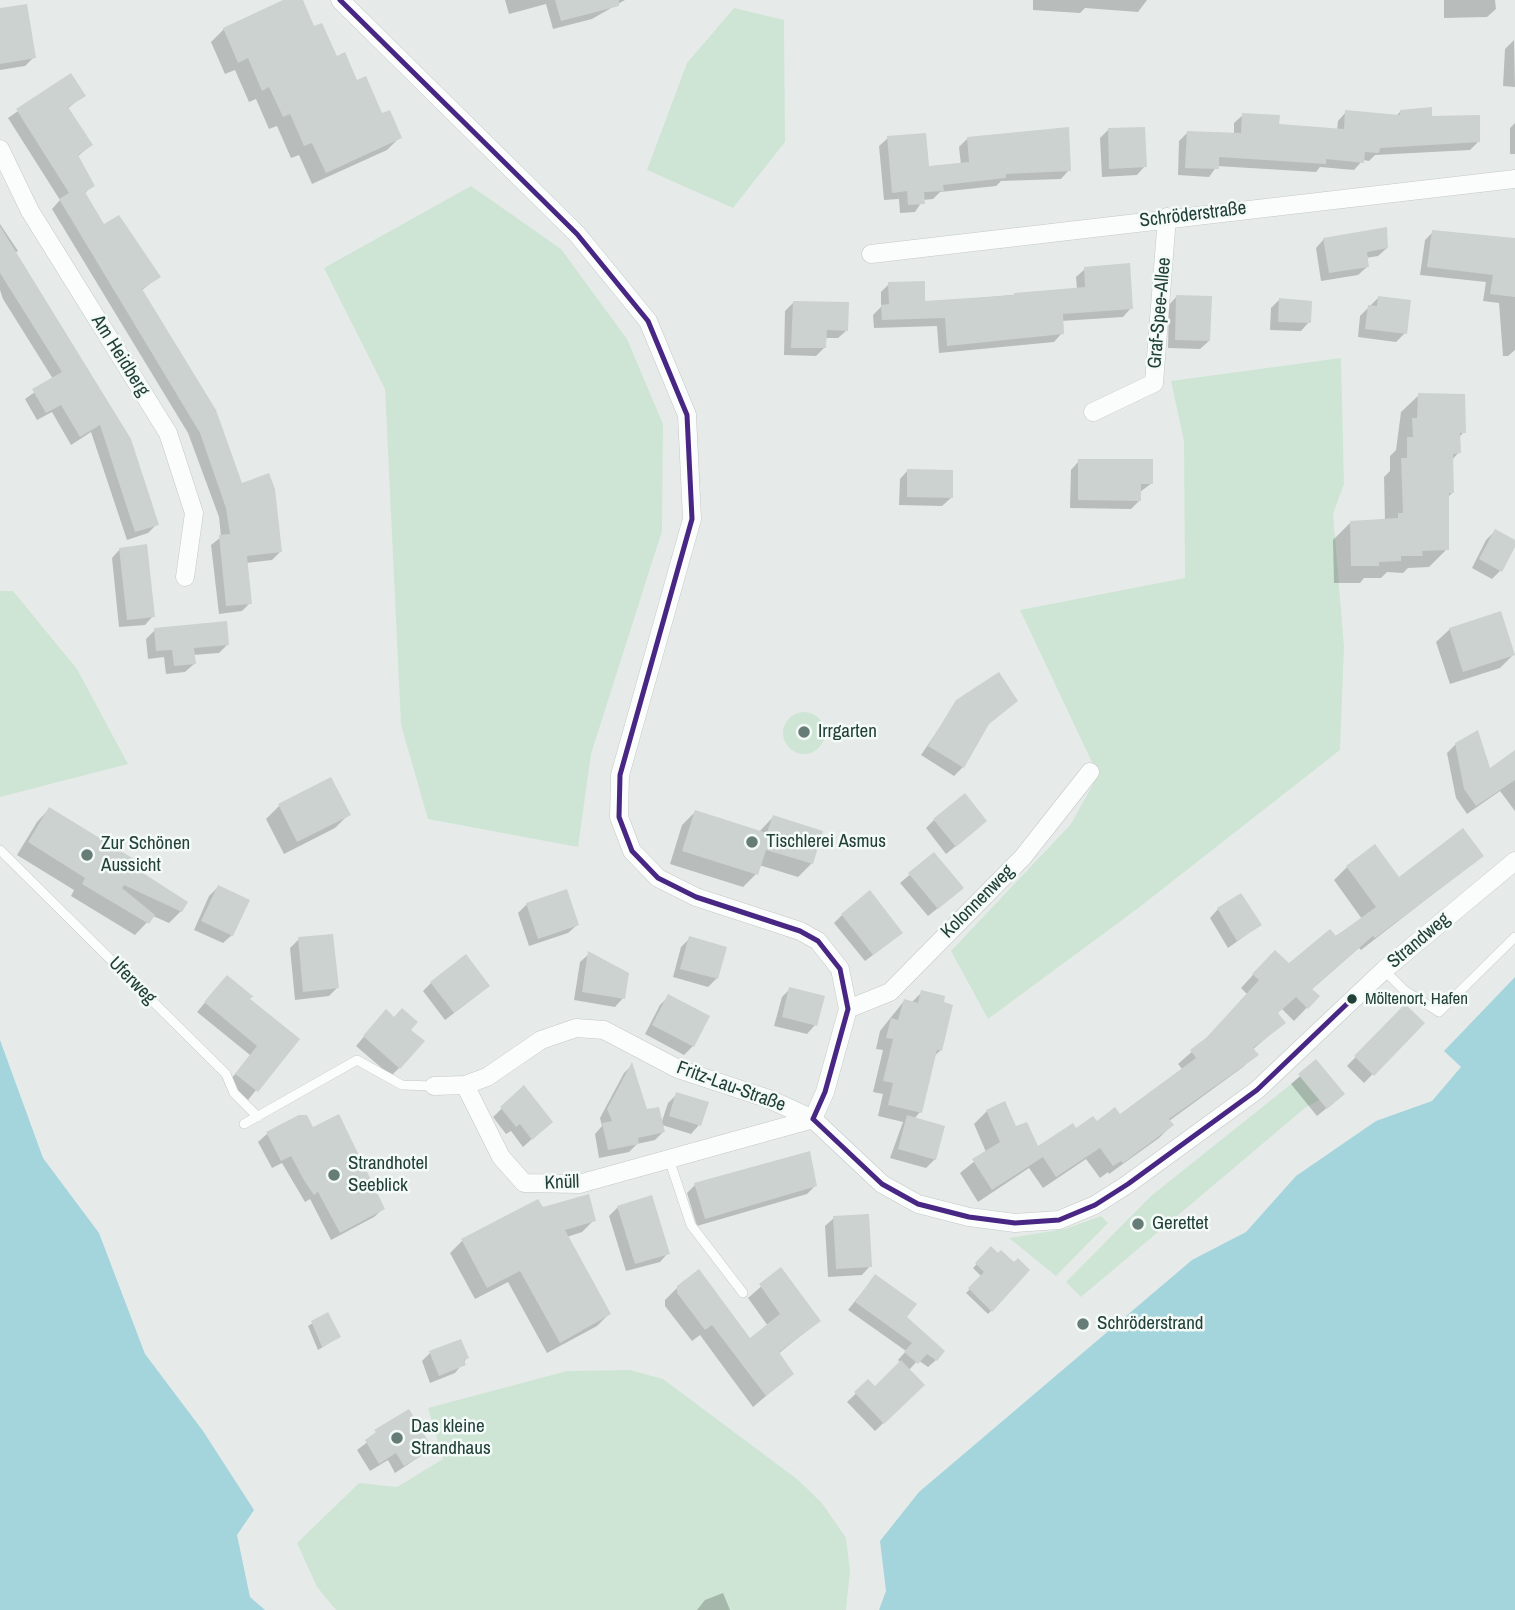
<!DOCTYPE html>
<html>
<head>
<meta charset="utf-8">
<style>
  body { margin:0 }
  canvas { display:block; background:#e6ebe9 }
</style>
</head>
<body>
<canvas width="1515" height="1610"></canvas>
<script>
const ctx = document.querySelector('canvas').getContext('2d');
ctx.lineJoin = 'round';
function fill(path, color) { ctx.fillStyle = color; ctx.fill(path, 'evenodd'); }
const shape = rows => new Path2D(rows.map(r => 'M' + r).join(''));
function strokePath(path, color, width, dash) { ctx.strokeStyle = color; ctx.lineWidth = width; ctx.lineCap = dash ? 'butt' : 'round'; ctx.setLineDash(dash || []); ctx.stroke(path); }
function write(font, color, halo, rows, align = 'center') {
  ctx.font = font + ' "Archivo Narrow",sans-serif'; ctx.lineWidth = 5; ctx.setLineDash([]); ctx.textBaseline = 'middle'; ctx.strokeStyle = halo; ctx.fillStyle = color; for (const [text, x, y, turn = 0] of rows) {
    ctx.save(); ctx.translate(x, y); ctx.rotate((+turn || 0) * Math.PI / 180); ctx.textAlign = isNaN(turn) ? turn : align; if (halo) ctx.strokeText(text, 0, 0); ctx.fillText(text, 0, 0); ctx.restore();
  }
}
fill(shape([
  [734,8,784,20,785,142,733,208,647,170,687,63],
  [471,186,561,249,627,339,663,424,662,531,591,754,578,847,428,819,401,725,385,389,324,268],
  [1341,358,1344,484,1333,514,1344,646,1340,750,1137,909,988,1019,951,951,1071,824,1098,775,1020,610,1185,578,1184,441,1171,381],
  [0,591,13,591,77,669,128,764,0,797],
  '783 733a21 21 0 1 1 42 0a21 21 0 1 1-42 0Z',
  [1300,1077,1319,1100,1305,1108,1081,1297,1066,1282,1151,1196],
  [1101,1216,1108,1223,1056,1276,1009,1238,1065,1229],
  [630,1370,663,1379,797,1479,822,1503,846,1538,850,1571,846,1610,336,1610,317,1587,297,1543,359,1483,397,1487,443,1459,428,1408,567,1371]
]), '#cee5d5');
fill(shape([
  [1515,977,1515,1610,879,1610,886,1591,880,1541,919,1492,1192,1260,1246,1232,1296,1176,1376,1121,1432,1101,1461,1067,1444,1051],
  [0,1040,43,1158,99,1233,145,1354,203,1431,254,1510,237,1535,250,1597,265,1610,0,1610]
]), '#a4d4dc');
fill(shape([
  [288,0,301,0,313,29,400,137,387,150,312,184,299,155,291,158,277,126,269,129,256,99,249,102,235,70,225,74,211,42,224,29],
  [505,0,625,0,592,19,553,29,546,4,509,14],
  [1033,0,1147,0,1138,12,1085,8,1080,13,1033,10],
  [1444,0,1495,0,1496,9,1487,17,1444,18],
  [0,10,34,57,25,66,0,70],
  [1514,40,1515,87,1503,86,1505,49],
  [70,75,83,96,67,109,91,145,77,157,93,185,84,194,104,226,159,276,141,291,241,485,280,552,272,560,246,563,250,603,242,611,219,614,211,545,221,537,219,517,188,433,52,209,60,200,8,118],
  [1346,112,1396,116,1400,112,1431,118,1479,141,1470,150,1375,155,1369,161,1363,160,1354,170,1320,167,1316,172,1217,166,1209,177,1178,175,1179,141,1188,132,1234,135,1234,123,1243,115,1277,126,1337,130,1338,121],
  [1515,123,1515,154,1510,154,1510,128],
  [1108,130,1145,166,1137,175,1102,177,1100,138],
  [888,138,927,168,961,165,959,147,967,139,1069,170,1061,179,1001,181,996,186,940,192,933,199,923,200,915,212,900,213,899,199,884,200,879,146],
  [0,224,18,251,15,253,157,524,148,533,127,540,91,432,71,445,52,412,37,420,25,399,53,379,3,299,0,290],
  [1433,232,1515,241,1515,350,1508,356,1503,356,1499,303,1483,301,1486,282,1420,275,1425,240],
  [1324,239,1387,248,1378,256,1366,258,1367,267,1358,275,1321,281,1316,248],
  [1085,269,1131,308,1123,317,1061,321,1062,333,1054,342,939,353,937,326,874,328,873,315,881,307,881,292,889,284,924,303,1077,289,1076,277],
  [1177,296,1209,341,1200,349,1168,348,1169,305],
  [1378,298,1405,333,1396,342,1358,337,1360,316],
  [1279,300,1309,322,1301,331,1270,330,1271,308],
  [793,303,847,330,838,338,825,338,824,348,816,356,784,355,785,311],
  [1419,395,1464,432,1458,438,1459,452,1452,460,1453,492,1447,498,1447,549,1429,567,1408,568,1403,573,1387,572,1381,578,1364,578,1360,583,1334,583,1333,540,1351,522,1385,521,1384,477,1390,471,1390,456,1396,450,1401,412],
  [1079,461,1152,483,1140,492,1140,500,1131,509,1070,508,1071,470],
  [908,470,951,498,942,506,899,505,900,479],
  [1495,531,1515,543,1500,571,1492,579,1472,568,1486,540],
  [120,549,153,616,145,625,119,627,112,558],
  [1450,629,1513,655,1500,668,1450,684,1436,642],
  [155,630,227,645,219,653,193,655,194,664,185,672,166,674,164,657,148,659,146,639],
  [1016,701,985,727,963,767,954,776,921,755,957,702],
  [1456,744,1489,771,1515,752,1515,811,1500,791,1467,814,1456,798,1447,753],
  [279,806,348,815,335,828,284,854,266,819],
  [49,809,141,874,181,911,169,923,153,916,135,935,71,896,74,890,17,855,37,822],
  [695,812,759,832,773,817,821,832,811,864,798,877,759,865,756,874,743,887,670,864,682,825],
  [934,820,977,829,946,854,926,828],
  [934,854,953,896,928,916,900,883],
  [1482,856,1361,950,1359,948,1311,990,1318,996,1294,1021,1282,1009,1276,1014,1284,1023,1252,1050,1256,1055,1243,1067,1169,1121,1172,1125,1159,1138,1109,1174,1108,1172,1100,1178,1086,1159,1043,1188,1029,1168,978,1202,960,1173,986,1152,974,1124,987,1111,1015,1129,1037,1149,1076,1131,1120,1117,1183,1070,1178,1064,1204,1041,1247,994,1241,988,1262,965,1289,966,1362,919,1334,880,1347,867,1399,880],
  [218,887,232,935,223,943,194,930,209,896],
  [527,904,577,925,568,933,529,946,518,913],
  [1218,909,1260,925,1228,948,1210,918],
  [842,915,893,940,865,961,834,923],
  [690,938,717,978,708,987,673,977,681,947],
  [299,939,337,988,329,996,295,1000,290,948],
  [589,954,623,998,615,1007,574,1000,580,962],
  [431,983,479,994,445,1020,423,991],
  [219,986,251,997,249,1000,297,1039,248,1100,228,1083,250,1055,197,1012],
  [790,989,815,1025,807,1034,774,1026,782,997],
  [922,992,940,1051,933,1057,920,1112,914,1119,935,1159,926,1168,890,1158,903,1122,878,1116,883,1094,873,1092,883,1050,876,1049,880,1031,904,1001,911,1003],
  [669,996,693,1046,684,1055,645,1034,660,1005],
  [1405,1006,1422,1023,1364,1083,1347,1066],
  [378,1020,409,1030,399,1068,391,1076,356,1046],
  [1316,1062,1334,1102,1317,1116,1291,1084],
  [631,1066,646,1111,661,1124,668,1103,677,1094,699,1125,691,1134,662,1125,663,1132,655,1140,637,1144,629,1152,599,1158,595,1134,602,1126,600,1118,624,1073],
  [524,1087,542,1130,523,1147,511,1131,506,1134,493,1117],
  [312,1130,383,1209,374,1217,331,1240,310,1199,305,1202,282,1163,272,1168,258,1142,267,1134],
  [695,1185,815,1186,807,1194,697,1226,687,1193],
  [618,1207,668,1253,660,1262,626,1271,609,1216],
  [542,1209,594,1220,582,1232,567,1237,609,1314,597,1326,547,1353,508,1282,475,1299,450,1253,462,1241],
  [834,1218,870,1266,862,1275,828,1277,825,1226],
  [991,1249,1028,1270,988,1314,966,1293,982,1277,973,1268],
  [781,1269,819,1321,778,1354,792,1374,753,1407,700,1335,692,1341,665,1306,665,1300,678,1287,750,1340,768,1326,748,1298],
  [875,1276,936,1360,928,1367,918,1360,909,1370,923,1385,875,1431,847,1402,868,1382,875,1388,901,1363,898,1360,906,1351,848,1310],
  [327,1314,339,1337,318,1350,308,1326],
  [430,1353,467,1358,455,1373,430,1383,422,1361],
  [409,1411,431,1449,395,1473,388,1460,370,1471,357,1450],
  [723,1593,730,1610,697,1610,705,1600]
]), '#0003');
fill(shape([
  [283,0,303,0,314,26,322,23,337,56,345,52,357,80,366,76,382,113,390,110,402,138,326,173,312,143,304,146,290,114,283,117,269,87,262,91,248,58,238,63,223,28],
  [555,0,619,0,619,6,561,21],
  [27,4,36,58,0,64,0,8],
  [71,73,86,96,68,107,93,145,78,155,95,186,85,192,104,224,119,215,161,277,142,289,216,410,242,483,269,473,275,489,282,552,247,556,252,604,226,606,219,535,230,534,226,508,200,433,59,199,69,193,16,109],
  [1432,107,1432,116,1480,115,1480,142,1380,148,1379,153,1365,152,1364,163,1326,159,1326,164,1219,157,1219,169,1185,168,1187,131,1241,133,1242,113,1280,115,1279,124,1344,129,1345,110,1400,115,1400,110],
  [1069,127,1071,171,1006,174,1006,178,943,185,944,191,924,192,925,204,908,205,907,191,892,193,887,136,926,133,929,166,969,162,967,137],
  [1145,127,1147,167,1109,169,1108,128],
  [0,226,131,439,159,525,135,532,100,425,80,437,61,405,46,413,32,389,62,372,0,273],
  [1387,227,1388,248,1367,252,1369,267,1329,273,1323,238],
  [1432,230,1515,238,1515,297,1490,294,1493,275,1427,267],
  [1130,263,1133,309,1063,314,1064,334,947,346,945,318,882,320,881,305,889,304,888,282,925,281,925,301,1014,295,1014,293,1085,287,1084,267],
  [1176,295,1212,296,1210,341,1175,340],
  [1378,296,1411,300,1407,334,1365,329,1368,305,1377,306],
  [1279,298,1312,301,1311,323,1278,322],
  [793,301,849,302,848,331,827,330,826,348,791,348],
  [1418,393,1465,394,1466,433,1460,433,1461,453,1453,454,1454,493,1449,493,1449,550,1422,551,1423,556,1401,556,1401,561,1379,562,1379,566,1351,566,1350,521,1398,518,1398,513,1403,513,1401,458,1407,458,1407,437,1413,437,1412,418,1417,418],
  [1078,459,1153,459,1153,484,1141,484,1141,501,1078,500],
  [907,469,953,470,953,498,907,497],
  [1495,529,1515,540,1515,547,1502,572,1479,559],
  [147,544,155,617,127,620,119,548],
  [1501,611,1515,655,1463,672,1449,628],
  [227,621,229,645,194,648,196,664,174,666,172,650,156,651,154,628],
  [999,672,1018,701,989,724,964,768,928,746,956,700],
  [1478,730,1490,768,1515,750,1515,780,1476,806,1464,789,1455,743],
  [331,777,351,815,297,842,278,804],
  [965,793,987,821,956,847,933,819],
  [49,807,147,867,143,873,188,902,182,912,124,885,122,888,155,915,149,924,82,884,85,878,28,842],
  [695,810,767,833,773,815,823,831,813,864,766,850,758,875,682,851],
  [1463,828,1484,856,1375,938,1373,936,1312,989,1320,996,1308,1009,1296,997,1278,1013,1286,1023,1253,1048,1259,1055,1169,1119,1174,1125,1123,1163,1121,1161,1113,1166,1100,1148,1056,1177,1041,1154,1043,1157,992,1190,972,1159,1000,1142,986,1110,1005,1101,1016,1126,1027,1122,1038,1146,1073,1123,1076,1128,1093,1116,1097,1121,1115,1107,1120,1114,1196,1058,1190,1050,1207,1037,1259,980,1252,974,1275,950,1289,963,1330,929,1336,936,1376,907,1346,866,1375,844,1399,877],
  [934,852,964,888,938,909,908,873],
  [218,885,250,900,233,936,201,921],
  [567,889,579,925,538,939,526,903],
  [870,890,903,933,873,955,841,914],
  [1241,893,1262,925,1237,941,1217,908],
  [333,934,339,988,303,992,298,937],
  [689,936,727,947,718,979,680,969],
  [588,951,629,973,625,999,582,992],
  [466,954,490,986,454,1013,430,982],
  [227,975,254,997,249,998,300,1039,258,1092,235,1074,257,1046,204,1002],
  [789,987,825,996,817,1026,782,1017],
  [921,990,945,996,944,1002,953,1005,942,1051,937,1050,922,1113,888,1105,893,1083,883,1081,893,1039,886,1038,891,1018,898,1020,904,999,918,1003],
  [668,994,710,1016,694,1047,652,1025],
  [1405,1004,1425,1023,1374,1076,1354,1056],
  [402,1008,418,1022,411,1030,425,1041,400,1069,363,1036,386,1009,394,1017],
  [1316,1059,1345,1094,1327,1109,1298,1074],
  [632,1062,647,1109,659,1107,665,1132,638,1138,639,1144,608,1150,602,1123,612,1121,607,1109],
  [524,1085,553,1122,532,1140,520,1124,516,1127,500,1107],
  [676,1092,709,1102,701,1126,669,1116],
  [339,1114,385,1209,340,1233,318,1192,314,1195,305,1182,291,1156,281,1161,266,1132,299,1115,307,1115,313,1127],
  [907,1115,945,1126,936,1160,898,1149],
  [810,1151,817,1186,705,1219,694,1183],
  [589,1194,596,1221,565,1230,611,1314,560,1343,520,1271,487,1288,461,1239,538,1199,543,1207],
  [652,1195,670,1254,635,1264,617,1206],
  [869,1214,872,1267,836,1269,833,1216],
  [991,1246,998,1253,1001,1250,1014,1262,1018,1258,1030,1270,992,1312,968,1288,984,1272,975,1263],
  [781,1267,821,1321,779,1352,794,1374,766,1396,712,1325,705,1330,677,1293,677,1286,699,1269,750,1338,780,1314,759,1284],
  [875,1274,917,1304,907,1317,945,1351,937,1361,927,1354,918,1364,904,1352,912,1343,855,1302],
  [328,1312,341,1337,322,1347,311,1321],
  [461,1339,469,1358,464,1360,466,1365,439,1376,429,1351],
  [901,1360,925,1385,884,1424,854,1392,868,1379,875,1386],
  [409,1409,433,1449,404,1466,396,1453,379,1464,365,1440,376,1432,374,1430]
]), '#ccd2d0');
const service = shape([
  [0,850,226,1074,234,1093,258,1117],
  [1384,970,1404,990,1439,1012,1515,937],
  [244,1124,357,1060,402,1085,434,1086],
  [669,1159,691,1225,743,1293]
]);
const minor = shape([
  [340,0,577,234,648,321,687,415,692,519,620,775,619,817,632,851,658,878,696,897,800,931,818,941,840,969,848,1009,825,1092,813,1119],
  [0,149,30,211,168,433,194,513,185,577],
  [871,254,1515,179],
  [1093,412,1154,383,1167,217],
  [848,1009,890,992,1023,857,1090,772],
  [465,1085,501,1157,524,1183,579,1184,813,1119],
  [434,1086,465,1085,487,1077,541,1040,576,1028,604,1030,678,1069,769,1099,813,1119,882,1184,918,1204,969,1217,1015,1223,1059,1220,1095,1205,1128,1184,1257,1090,1384,970,1515,861]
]);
strokePath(service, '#c3c8c6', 10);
strokePath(minor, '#c3c8c6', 19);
strokePath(service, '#fbfcfc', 9);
strokePath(minor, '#fbfcfc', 18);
strokePath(shape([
  [340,0,577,234,648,321,687,415,692,519,620,775,619,817,632,851,658,878,696,897,800,931,818,941,840,969,848,1009,825,1092,813,1119],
  [813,1119,882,1184,918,1204,969,1217,1015,1223,1059,1220,1095,1205,1128,1184,1257,1090,1352,999]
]), '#482683', 5);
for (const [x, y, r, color] of [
  [804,732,7,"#667c76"],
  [752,842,7,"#667c76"],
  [87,855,7,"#667c76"],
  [1352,999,6,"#214038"],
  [334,1175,7,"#667c76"],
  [1138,1224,7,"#667c76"],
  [1083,1324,7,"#667c76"],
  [397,1438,7,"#667c76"]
]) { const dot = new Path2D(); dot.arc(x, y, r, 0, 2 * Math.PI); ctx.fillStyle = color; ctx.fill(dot); strokePath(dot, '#f4faf7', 2.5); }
write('17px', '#214038', '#f4faf7', [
  ["Möltenort, Hafen",1365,999]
], 'left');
write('19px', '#214038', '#f4faf7', [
  ["Schröderstraße",1193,215,-7],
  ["Graf-Spee-Allee",1160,313,-85],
  ["Am Heidberg",120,356,58],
  ["Kolonnenweg",978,902,-45],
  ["Strandweg",1419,941,-40],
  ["Uferweg",132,981,45],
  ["Fritz-Lau-Straße",731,1087,20],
  ["Knüll",562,1183,-2]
]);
write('19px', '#214038', '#f4faf7', [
  ["Irrgarten",818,732],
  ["Tischlerei Asmus",766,842],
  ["Zur Schönen",101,844],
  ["Aussicht",101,866],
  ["Strandhotel",348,1164],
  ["Seeblick",348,1186],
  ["Gerettet",1152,1224],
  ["Schröderstrand",1097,1324],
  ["Das kleine",411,1427],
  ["Strandhaus",411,1449]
], 'left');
</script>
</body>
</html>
